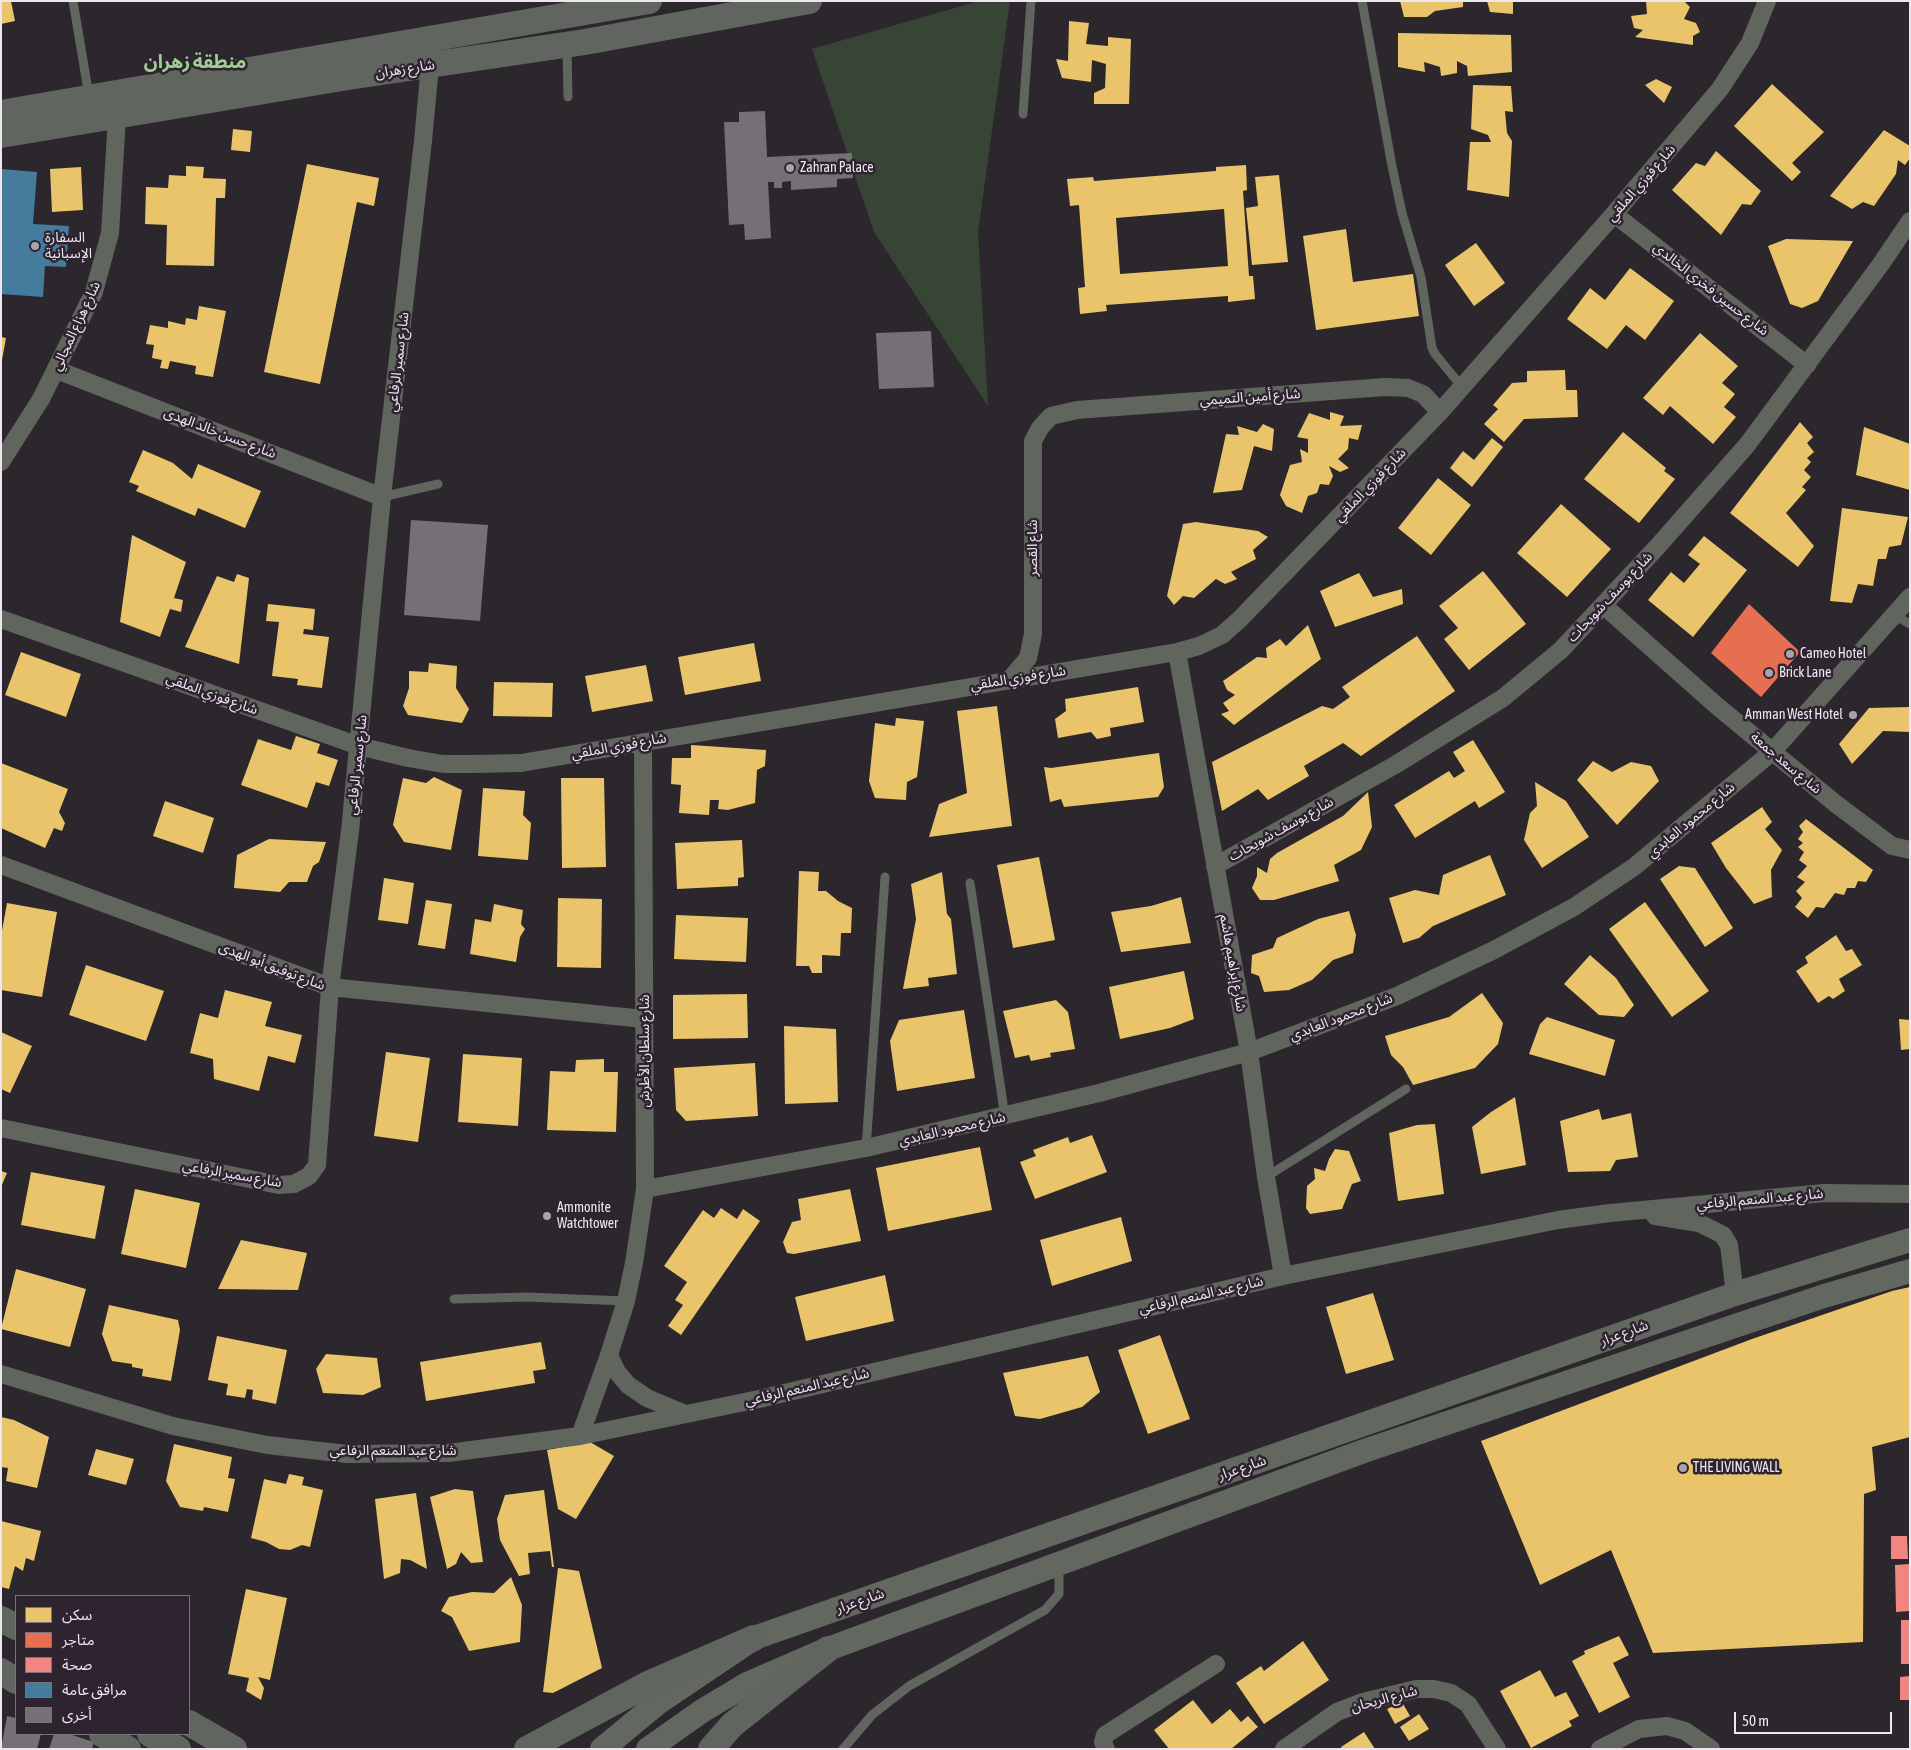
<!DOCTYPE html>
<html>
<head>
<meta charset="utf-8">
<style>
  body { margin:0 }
  #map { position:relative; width:1911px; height:1750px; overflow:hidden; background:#2c272d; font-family:"Asap Condensed","Noto Sans Arabic",sans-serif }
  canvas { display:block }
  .frame { position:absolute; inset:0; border:2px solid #ede6ef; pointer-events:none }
  .legend { position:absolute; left:15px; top:1595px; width:175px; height:140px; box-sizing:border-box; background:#2e2430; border:1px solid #7a727c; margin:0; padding:6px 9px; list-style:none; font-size:15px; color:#ede6ef }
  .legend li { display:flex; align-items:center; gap:10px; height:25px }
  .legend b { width:25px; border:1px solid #7a727c }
  .scale { position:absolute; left:1734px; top:1712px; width:158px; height:22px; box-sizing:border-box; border:2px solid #ede6ef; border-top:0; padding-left:6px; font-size:15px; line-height:18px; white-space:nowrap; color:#ede6ef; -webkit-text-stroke:4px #2e2430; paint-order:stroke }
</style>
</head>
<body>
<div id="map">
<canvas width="1911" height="1750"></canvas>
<div class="frame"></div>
<ul class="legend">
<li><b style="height:14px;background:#e9c46a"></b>سكن</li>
<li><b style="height:14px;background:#e76f51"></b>متاجر</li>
<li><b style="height:14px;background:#f28482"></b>صحة</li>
<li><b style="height:14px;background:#457b9d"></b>مرافق عامة</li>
<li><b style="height:14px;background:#747075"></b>أخرى</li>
</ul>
<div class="scale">50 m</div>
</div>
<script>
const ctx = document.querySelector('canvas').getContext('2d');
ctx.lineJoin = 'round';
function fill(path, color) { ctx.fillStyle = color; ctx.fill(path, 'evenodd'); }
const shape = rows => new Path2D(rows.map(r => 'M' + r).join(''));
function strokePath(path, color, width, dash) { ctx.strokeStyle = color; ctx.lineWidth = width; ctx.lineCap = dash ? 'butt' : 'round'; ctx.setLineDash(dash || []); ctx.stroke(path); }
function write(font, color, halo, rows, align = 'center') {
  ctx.font = font + ' "Asap Condensed","Noto Sans Arabic",sans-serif'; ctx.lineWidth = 5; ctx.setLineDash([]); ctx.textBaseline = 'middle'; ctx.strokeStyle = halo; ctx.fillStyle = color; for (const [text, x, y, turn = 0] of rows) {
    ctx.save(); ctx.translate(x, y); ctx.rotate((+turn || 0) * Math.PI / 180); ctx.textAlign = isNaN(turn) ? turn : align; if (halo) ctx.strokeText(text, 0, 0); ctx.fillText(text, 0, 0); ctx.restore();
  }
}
fill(shape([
  [979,1,1010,1,978,232,988,406,874,232,812,49]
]), '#374534');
fill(shape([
  [1,1,11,1,15,21,1,24],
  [1400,1,1463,1,1463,7,1435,11,1427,17,1404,17],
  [1487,1,1513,1,1513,14,1490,12],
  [1646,1,1684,1,1690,7,1684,19,1696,23,1700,32,1693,36,1693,45,1635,37,1643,30,1634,28,1631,16,1647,14],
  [1069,21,1089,23,1086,44,1108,46,1108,37,1131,39,1129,104,1094,104,1094,93,1105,88,1106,64,1092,60,1091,82,1062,78,1056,59,1068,61],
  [1398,33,1511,35,1512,72,1468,76,1467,66,1457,61,1457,73,1441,76,1440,67,1424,62,1425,72,1398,67],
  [1656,79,1672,87,1664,103,1645,85],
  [1772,84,1824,132,1792,163,1801,172,1792,181,1734,126],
  [1473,85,1511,86,1513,112,1505,111,1507,133,1512,141,1509,197,1467,190,1470,142,1491,142,1488,135,1471,129],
  [233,129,252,131,250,152,231,150],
  [1884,130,1910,146,1910,158,1905,165,1898,160,1896,174,1874,206,1863,202,1852,209,1830,196],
  [1716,151,1761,191,1751,205,1742,204,1721,235,1672,190,1696,163,1705,166],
  [307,164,379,178,374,206,357,202,320,384,264,372],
  [1246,165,1247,190,1243,191,1249,276,1253,276,1255,299,1228,302,1228,296,1106,305,1107,311,1080,314,1078,288,1085,287,1079,205,1070,206,1067,179,1093,177,1094,181,1216,171,1216,167],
  [1224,209,1228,266,1120,274,1116,218],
  [186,166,204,167,203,178,226,179,225,198,216,198,214,266,166,265,167,225,145,224,146,187,168,188,169,175,186,176],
  [81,167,83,210,52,212,50,169],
  [1279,175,1288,262,1252,265,1246,208,1258,206,1255,177],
  [1346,229,1353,282,1413,274,1419,316,1316,330,1303,236],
  [1786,239,1853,241,1818,301,1802,308,1790,304,1768,246],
  [1476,243,1505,283,1474,306,1445,265],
  [1630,268,1674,301,1645,340,1626,325,1607,349,1567,319,1590,288,1605,300],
  [199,306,226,311,213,377,195,374,196,366,170,361,168,369,160,368,162,360,152,358,154,345,146,344,150,325,168,328,168,321,185,325,186,318,197,320],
  [1700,333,1738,366,1722,383,1735,394,1724,407,1736,417,1713,444,1670,406,1663,415,1643,398],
  [1,337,6,338,2,360,1,360],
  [1565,370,1566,390,1577,390,1578,417,1524,419,1504,442,1484,424,1498,409,1493,405,1512,383,1527,382,1527,371],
  [1330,412,1344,416,1340,426,1362,425,1358,440,1349,438,1348,449,1338,459,1349,468,1340,472,1329,466,1333,476,1329,485,1320,484,1317,493,1308,496,1302,513,1286,506,1280,495,1290,465,1302,462,1300,449,1308,453,1308,439,1297,437,1309,413,1330,420],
  [1800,422,1813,437,1807,443,1814,452,1807,458,1811,462,1804,470,1811,477,1802,487,1806,490,1786,513,1814,546,1798,567,1730,513],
  [1263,424,1274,429,1272,451,1254,446,1242,490,1213,493,1226,434,1239,435,1237,426,1257,432],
  [1864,427,1910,444,1910,490,1856,475],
  [1623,432,1666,468,1664,471,1675,479,1639,523,1584,479],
  [1492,438,1503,447,1472,487,1450,468,1463,451,1474,460],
  [143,450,173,463,192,479,198,464,261,491,245,528,198,508,195,516,136,491,139,486,129,482],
  [1438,478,1471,505,1431,555,1398,528],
  [1561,504,1611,549,1567,597,1517,553],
  [1842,508,1908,517,1901,545,1889,547,1886,559,1878,559,1873,586,1858,584,1852,603,1830,601],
  [1196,522,1258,531,1268,537,1253,550,1256,559,1231,572,1237,579,1225,584,1216,579,1194,598,1183,596,1174,605,1167,596,1183,524],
  [132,535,186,562,174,598,183,600,181,612,170,609,160,637,120,622],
  [1704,536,1747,570,1693,637,1648,600,1671,572,1684,583,1700,564,1688,555],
  [1483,571,1526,624,1469,670,1444,639,1458,628,1439,606],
  [1359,573,1373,597,1402,589,1403,604,1335,627,1320,591],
  [237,574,249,578,239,664,185,647,217,576,234,582],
  [268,604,315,609,313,630,304,629,303,634,329,637,322,688,297,685,298,679,272,676,279,622,266,621],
  [1308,625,1321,659,1234,725,1221,714,1229,711,1223,703,1235,695,1227,690,1223,681,1257,657,1267,658,1266,648,1280,639,1286,646],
  [1417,636,1455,691,1361,756,1343,743,1304,766,1309,776,1268,800,1258,789,1222,811,1212,762,1322,706,1333,709,1350,697,1342,687],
  [754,643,761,681,685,695,678,657],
  [21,652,81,674,66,717,5,695],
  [429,663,457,666,456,688,469,709,462,723,408,715,403,706,409,688,409,671,428,672],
  [646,665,653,701,592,712,585,676],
  [494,682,553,683,552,717,493,716],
  [1138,687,1144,722,1110,728,1111,736,1097,739,1091,732,1058,738,1055,719,1066,711,1065,699],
  [997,706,1012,826,929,837,939,804,967,793,957,711],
  [1910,707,1910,732,1883,731,1852,764,1839,744,1869,708],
  [896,718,924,721,917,777,907,782,906,800,875,798,869,781,875,723,895,726],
  [296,736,320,744,317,753,338,760,329,786,316,782,307,808,241,785,258,739,291,750],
  [1473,740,1505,792,1479,808,1475,801,1415,838,1394,805,1449,771,1454,778,1465,771,1453,752],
  [691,745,766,750,765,766,757,770,755,803,728,810,718,809,719,800,710,800,709,815,679,813,681,785,671,784,672,758,691,758],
  [1159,753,1164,787,1158,797,1064,807,1061,799,1050,802,1044,767,1051,768],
  [1593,761,1612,772,1631,762,1651,766,1659,781,1617,825,1577,780],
  [1,763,68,789,59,812,65,823,62,831,54,828,45,848,1,828],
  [434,777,462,790,451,850,404,842,393,825,403,778,426,783],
  [561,778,604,778,606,867,562,868],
  [1535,782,1566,801,1589,837,1542,868,1524,840,1530,813,1537,806],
  [483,788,525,791,523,815,531,823,528,860,478,856],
  [1368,792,1372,827,1361,850,1334,865,1339,881,1274,900,1260,900,1252,888,1257,876,1257,867,1267,873,1270,859,1277,853,1343,816],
  [165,801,214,818,203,853,153,836],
  [1762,807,1772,822,1765,829,1782,850,1771,870,1772,897,1754,904,1726,868,1711,843],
  [1806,819,1873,870,1866,882,1858,881,1855,888,1847,888,1844,895,1835,893,1824,908,1816,907,1808,918,1795,907,1802,898,1796,891,1805,882,1797,877,1807,866,1799,860,1804,852,1798,847,1803,843,1798,839,1803,832,1799,826],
  [269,839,326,842,319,862,313,866,307,882,289,882,280,892,234,888,237,855],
  [742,840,744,877,738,878,738,886,677,889,675,843],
  [1490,855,1506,895,1433,926,1419,938,1403,943,1389,898,1415,890,1439,895,1443,875],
  [1039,857,1055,940,1013,948,997,865],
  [1679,866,1695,868,1733,928,1705,947,1660,879],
  [799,871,819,872,818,891,826,891,838,901,852,908,851,933,841,933,840,956,822,955,822,973,812,973,809,966,796,966],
  [942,872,947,914,951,919,957,974,928,978,929,986,903,989,916,919,911,884],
  [384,878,414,883,408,924,378,920],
  [1181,897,1191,943,1121,952,1111,912,1151,906],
  [558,898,602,899,601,968,557,967],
  [426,900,452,904,445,949,418,945],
  [1645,902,1709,991,1672,1017,1609,929],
  [7,903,57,912,42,997,1,990,1,936],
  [494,904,523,910,521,924,525,929,520,937,516,962,470,954,475,919,491,922],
  [1349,911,1356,935,1353,953,1333,960,1312,980,1289,990,1264,992,1259,976,1251,973,1252,955,1273,948,1277,938,1318,919],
  [676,915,748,918,746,962,674,959],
  [1836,935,1846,951,1852,949,1862,965,1839,979,1845,991,1833,999,1829,996,1818,1003,1796,971,1808,963,1805,957],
  [1590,955,1616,978,1634,1005,1624,1017,1599,1015,1564,984],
  [86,965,164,991,146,1041,69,1015],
  [1184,971,1194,1019,1170,1028,1120,1039,1109,987],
  [225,990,272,1002,265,1026,302,1035,295,1063,268,1056,259,1091,214,1079,213,1059,190,1053,200,1013,218,1018],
  [1482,993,1503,1023,1498,1044,1475,1068,1413,1085,1403,1067,1391,1055,1385,1036,1449,1017],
  [747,994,748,1038,673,1039,673,995],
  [1056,1000,1068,1012,1075,1049,1050,1053,1051,1057,1031,1061,1029,1055,1015,1058,1003,1011],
  [964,1010,975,1078,897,1091,890,1041,899,1020],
  [1547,1017,1615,1040,1605,1076,1529,1054,1540,1024],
  [1899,1019,1910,1020,1910,1049,1901,1050],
  [784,1026,836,1029,838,1102,785,1104],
  [1,1032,32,1046,10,1093,1,1089],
  [386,1052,430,1058,418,1142,374,1136],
  [463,1054,522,1058,518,1126,458,1122],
  [604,1059,604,1072,618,1072,616,1132,547,1130,550,1071,575,1072,576,1060],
  [755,1063,758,1116,686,1121,676,1110,674,1068],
  [1515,1097,1526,1165,1481,1174,1472,1127,1491,1112],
  [1599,1109,1602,1120,1631,1113,1638,1157,1616,1160,1610,1171,1568,1172,1560,1121],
  [1435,1124,1444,1194,1398,1201,1389,1133,1417,1125],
  [1092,1135,1107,1172,1035,1199,1020,1162,1036,1156,1033,1150,1068,1137,1070,1143],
  [980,1147,992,1210,888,1231,876,1168],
  [1335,1149,1349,1151,1361,1181,1352,1184,1342,1209,1310,1214,1306,1208,1307,1186,1315,1179,1314,1168,1325,1171,1329,1159],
  [1,1171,7,1173,1,1187],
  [31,1172,105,1186,95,1239,21,1225],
  [135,1189,200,1203,186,1268,121,1254],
  [850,1189,861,1241,794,1254,787,1253,783,1242,792,1222,801,1220,798,1199],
  [721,1208,737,1219,743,1209,760,1221,681,1335,668,1326,683,1305,675,1300,687,1282,664,1266,703,1210,714,1218],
  [1121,1217,1132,1261,1052,1286,1040,1240],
  [241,1240,307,1253,298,1290,218,1289],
  [16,1269,86,1289,70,1347,1,1329],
  [885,1275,894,1321,806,1341,795,1297],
  [1910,1287,1910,1437,1872,1447,1876,1490,1864,1494,1863,1642,1653,1653,1611,1550,1540,1585,1481,1441,1752,1339,1892,1291],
  [1373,1293,1394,1360,1346,1374,1326,1307],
  [109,1305,178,1320,180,1330,171,1381,142,1376,143,1369,132,1367,132,1364,112,1361,102,1334],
  [1160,1335,1190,1419,1148,1434,1118,1350],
  [217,1336,287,1350,276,1404,252,1399,253,1390,247,1389,245,1398,226,1395,228,1384,208,1380],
  [541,1342,546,1369,533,1371,535,1383,426,1401,420,1362],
  [326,1354,377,1358,381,1387,363,1395,323,1393,316,1369],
  [1088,1356,1100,1392,1082,1407,1040,1419,1015,1416,1003,1373],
  [1,1417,14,1420,49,1437,37,1488,6,1481,8,1468,1,1467],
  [590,1442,614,1456,576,1519,558,1509,547,1450],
  [174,1444,232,1457,228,1478,235,1479,228,1512,204,1507,203,1511,180,1507,166,1481],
  [96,1449,134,1459,126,1485,88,1475],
  [289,1474,304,1477,302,1485,323,1490,310,1547,302,1545,290,1550,279,1549,266,1542,251,1538,264,1479,286,1484],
  [455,1489,473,1491,483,1562,471,1563,461,1552,456,1564,447,1569,430,1497],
  [544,1490,554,1567,552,1567,550,1551,528,1553,530,1574,519,1576,500,1540,497,1519,505,1495],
  [416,1493,427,1569,410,1560,401,1559,400,1573,384,1579,375,1499],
  [1,1521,41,1531,34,1561,26,1558,23,1571,15,1566,9,1589,1,1587],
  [558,1568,579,1571,602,1668,553,1693,543,1692],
  [511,1577,522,1605,520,1642,469,1651,452,1617,441,1611,449,1597,472,1592,494,1593],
  [246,1589,287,1598,270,1680,258,1677,264,1688,261,1700,246,1691,249,1678,228,1674],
  [1619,1636,1629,1655,1613,1663,1630,1697,1599,1713,1572,1661,1585,1654,1584,1651],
  [1303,1641,1329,1680,1264,1724,1236,1683,1261,1666,1264,1671],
  [1540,1670,1555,1697,1566,1692,1579,1716,1569,1721,1572,1726,1531,1748,1500,1691],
  [1193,1700,1212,1724,1230,1709,1241,1722,1248,1716,1258,1727,1231,1749,1169,1749,1154,1730],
  [1402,1702,1410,1716,1395,1724,1387,1709],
  [1419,1714,1429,1729,1409,1741,1400,1727],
  [1364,1732,1375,1749,1342,1749,1341,1747]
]), '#e9c46a');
fill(shape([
  [1749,604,1800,652,1761,697,1711,653]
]), '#e76f51');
fill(shape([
  [1891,1536,1907,1536,1908,1559,1891,1559],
  [1910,1564,1910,1611,1896,1612,1895,1565],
  [1901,1620,1910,1620,1910,1664,1901,1664],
  [1910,1676,1910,1700,1900,1700,1900,1677]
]), '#f28482');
fill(shape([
  [1,169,37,172,33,224,69,226,66,267,45,266,43,297,1,294]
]), '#457b9d');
fill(shape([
  [765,111,767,157,852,153,853,178,837,179,837,187,791,190,791,181,782,182,782,188,774,188,774,182,768,182,771,238,745,240,744,224,729,225,724,122,739,122,739,112],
  [931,331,934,387,879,389,876,333],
  [411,520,488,525,480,621,404,615],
  [7,1716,16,1718,16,1734,41,1734,37,1749,1,1749],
  [54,1734,69,1734,94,1742,92,1749,49,1749]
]), '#747075');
strokePath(shape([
  [73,1,89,96],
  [1362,1,1392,166,1402,213,1421,277,1432,348,1435,354,1462,387],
  [567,48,568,97],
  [1023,114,1031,1],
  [382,497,438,484],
  [1894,615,1910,624],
  [970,883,1005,1117],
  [866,1148,885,877],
  [1266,1177,1406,1089],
  [454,1299,527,1297,626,1301],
  [843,1749,872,1715,909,1686,1045,1610,1059,1594,1059,1565]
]), '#60655d', 9);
strokePath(shape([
  [1614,214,1807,365],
  [57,370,382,497],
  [1,462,41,399,94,292,110,233,117,117],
  [1603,605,1717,706,1836,804,1892,846,1910,850],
  [1,619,359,746,408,758,443,764,473,764,521,763,1177,652,1199,646,1222,635,1240,619,1440,412,1614,214,1720,89,1750,43,1767,1],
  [1177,652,1249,1052,1266,1177,1283,1276],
  [1011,678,1028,658,1033,634,1033,441,1040,428,1051,416,1077,410,1385,387,1408,388,1423,394,1440,412],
  [1,865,330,987,644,1019],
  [1215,866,1395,765,1503,698,1561,650,1658,546,1747,445,1881,264,1910,221],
  [1,1128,279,1185,294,1184,309,1176,317,1165,330,987,350,831,382,497,423,141,431,55],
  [645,1189,866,1148,1099,1093,1249,1052,1397,996,1494,950,1574,907,1634,867,1772,752,1910,597],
  [1655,1216,1699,1223,1723,1235,1729,1245,1735,1294],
  [609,1355,617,1372,628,1385,647,1398,683,1413],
  [1,1374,173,1426,267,1445,347,1454,448,1453,580,1436,759,1399,1283,1276,1558,1220,1610,1213,1824,1193,1910,1194],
  [580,1436,609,1355,626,1301,634,1263,645,1189,643,742],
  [1106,1749,1103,1742,1105,1735,1216,1664],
  [1284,1749,1337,1712,1363,1702,1416,1689,1434,1689,1451,1693,1468,1704,1497,1749],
  [1600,1749,1639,1729,1667,1726,1685,1731,1711,1749]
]), '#60655d', 18);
strokePath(shape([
  [602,1749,659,1702,754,1638,1735,1294,1910,1240],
  [648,1749,702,1711,747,1684,828,1649,1364,1451,1824,1296,1910,1271]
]), '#626860', 24);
strokePath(shape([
  [1,113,649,1],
  [1,135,348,77,585,42,809,1],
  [1,1619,16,1627],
  [1,1671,16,1681],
  [189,1723,234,1749],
  [102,1734,128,1749],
  [150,1734,178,1749],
  [527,1749,648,1684,754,1638],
  [711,1749,732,1725,828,1649]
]), '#61655f', 26);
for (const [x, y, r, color] of [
  [790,168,5,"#a9a3ab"],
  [35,246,5,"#a9a3ab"],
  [1790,654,5,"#a9a3ab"],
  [1769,673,5,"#a9a3ab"],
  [1853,715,5,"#a9a3ab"],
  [547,1216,5,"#a9a3ab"],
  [1683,1468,5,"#a9a3ab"]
]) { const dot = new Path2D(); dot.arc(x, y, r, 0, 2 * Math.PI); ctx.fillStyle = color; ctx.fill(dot); strokePath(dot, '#2e2430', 2); }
write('14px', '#ede6ef', '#2e2430', [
  ["شارع زهران",405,69,-9],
  ["شارع فوزي الملقي",1641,183,-49],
  ["شارع حسين فخري الخالدي",1711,289,38],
  ["شارع هزاع المجالي",76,326,-65],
  ["شارع سمير الرفاعي",398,362,-83],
  ["شارع أمين التميمي",1250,397,-4],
  ["شارع حسن خالد الهدى",220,433,21],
  ["شارع فوزي الملقي",1370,485,-46],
  ["شاع القصر",1033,548,-90],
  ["شارع يوسف شويحات",1610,597,-47],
  ["شارع فوزي الملقي",1018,678,-9],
  ["شارع فوزي الملقي",212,694,20],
  ["شارع فوزي الملقي",619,746,-10],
  ["شارع سعد جمعة",1786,763,40],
  ["شارع سمير الرفاعي",357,765,-84],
  ["شارع محمود العابدي",1691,820,-40],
  ["شارع يوسف شويحات",1281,829,-29],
  ["شارع إبراهيم هاشم",1233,963,80],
  ["شارع توفيق أبو الهدى",272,966,21],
  ["شارع محمود العابدي",1341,1017,-21],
  ["شارع سلطان الأطرش",645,1051,-90],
  ["شارع محمود العابدي",952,1129,-13],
  ["شارع سمير الرفاعي",232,1174,10],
  ["شارع عبد المنعم الرفاعي",1760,1199,-5],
  ["شارع عبد المنعم الرفاعي",1201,1295,-13],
  ["شارع عرار",1624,1333,-20],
  ["شارع عبد المنعم الرفاعي",807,1387,-13],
  ["شارع عبد المنعم الرفاعي",393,1451],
  ["شارع عرار",1242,1468,-19],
  ["شارع عرار",860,1601,-19],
  ["شارع الريحان",1384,1699,-15]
]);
write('14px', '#ede6ef', '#2e2430', [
  ["Zahran Palace",800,168],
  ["السفارة",45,238],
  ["الإسبانية",45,254],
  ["Cameo Hotel",1800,654],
  ["Brick Lane",1779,673],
  ["Amman West Hotel",1843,715,"right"],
  ["Ammonite",557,1208],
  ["Watchtower",557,1224],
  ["THE LIVING WALL",1693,1468]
], 'left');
write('bold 19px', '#9ed091', '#2e2430', [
  ["منطقة زهران",195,62]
]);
</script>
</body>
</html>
